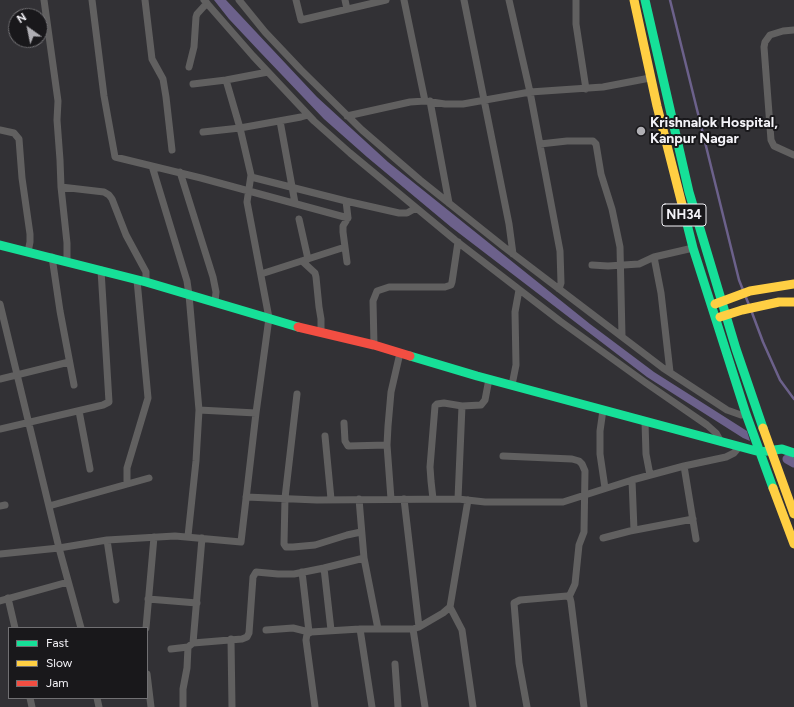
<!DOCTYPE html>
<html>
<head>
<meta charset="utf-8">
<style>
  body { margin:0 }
  #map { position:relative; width:794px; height:707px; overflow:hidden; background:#323135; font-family:Figtree,sans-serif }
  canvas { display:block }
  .legend { position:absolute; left:8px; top:627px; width:140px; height:72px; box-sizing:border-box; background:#19181b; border:1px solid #717073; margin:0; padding:5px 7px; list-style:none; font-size:12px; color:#f4f3f8 }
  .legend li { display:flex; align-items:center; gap:8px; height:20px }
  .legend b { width:20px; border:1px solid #717073 }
  .north { position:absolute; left:8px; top:8px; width:40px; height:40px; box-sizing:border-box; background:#19181b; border:1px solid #717073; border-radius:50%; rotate:327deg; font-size:11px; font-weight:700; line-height:16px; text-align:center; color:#f4f3f8 }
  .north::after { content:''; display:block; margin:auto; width:14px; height:18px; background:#b0afb4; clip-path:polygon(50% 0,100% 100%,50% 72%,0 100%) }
</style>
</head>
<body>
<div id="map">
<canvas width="794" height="707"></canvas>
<ul class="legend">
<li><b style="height:5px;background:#16e098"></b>Fast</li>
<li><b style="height:5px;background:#ffcf43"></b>Slow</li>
<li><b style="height:5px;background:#f24e42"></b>Jam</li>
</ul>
<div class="north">N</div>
</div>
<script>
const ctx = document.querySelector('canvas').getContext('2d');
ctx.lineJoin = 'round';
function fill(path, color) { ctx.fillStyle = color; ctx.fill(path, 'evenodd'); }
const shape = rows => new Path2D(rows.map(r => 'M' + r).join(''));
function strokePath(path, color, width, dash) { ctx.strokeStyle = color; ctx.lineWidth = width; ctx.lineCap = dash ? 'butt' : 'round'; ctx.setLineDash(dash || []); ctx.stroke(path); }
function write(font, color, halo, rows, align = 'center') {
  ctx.font = font + ' Figtree,sans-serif'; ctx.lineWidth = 4; ctx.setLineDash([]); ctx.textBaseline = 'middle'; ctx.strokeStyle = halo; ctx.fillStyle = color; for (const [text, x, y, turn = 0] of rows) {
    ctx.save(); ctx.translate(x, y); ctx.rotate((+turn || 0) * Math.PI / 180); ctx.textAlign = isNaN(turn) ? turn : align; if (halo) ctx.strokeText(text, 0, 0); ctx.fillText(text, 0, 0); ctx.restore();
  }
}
fill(shape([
  [214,0,226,0,317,97,388,162,590,324,654,372,747,431,750,441,743,438,647,377,451,227,367,157,324,119,260,52,229,19]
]), '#6c618b');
strokePath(shape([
  [670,0,739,280,743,290],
  [745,295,749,305],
  [751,310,763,342,780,380,794,399]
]), '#6c618b', 2.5);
strokePath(shape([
  [787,459,794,463]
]), '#6c618b', 9);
strokePath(shape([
  [44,0,58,101,57,120,60,160,61,187,67,243,67,262],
  [92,0,104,96,115,157,201,178,348,218],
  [145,0,152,59,163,79,166,97,172,150],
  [204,0,253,56,314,121,350,153,455,240,560,321,646,383,707,425,716,433,721,442],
  [239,0,265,32,301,70,362,130,420,180,504,247,663,368,727,410,741,415,746,414],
  [296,0,301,20,386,0],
  [345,0,347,9],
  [404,0,425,101],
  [464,0,509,224,513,254],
  [509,0,530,92,560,251,561,283,559,289],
  [576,0,576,24,586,89],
  [794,30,783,31,770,35,765,42,764,47,771,140,774,146,794,155],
  [189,67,194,47,196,17,197,14,207,3],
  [193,84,226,80,268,72],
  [430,101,449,203],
  [347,116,410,102,425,101,445,104,463,104,530,92,603,87,650,78],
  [280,121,295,203],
  [0,130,14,133,19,139,22,178,30,234,30,242,28,252],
  [203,132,240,128,301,117,308,115],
  [540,144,567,141,593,141,596,144,601,174,612,209,620,247,622,336],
  [152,166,187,281,189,295,199,410,196,461,188,536],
  [180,172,213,277,216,292,215,302],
  [251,177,346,201,399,213,407,213,416,208],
  [61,187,104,192,109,195,112,199,126,235,146,272,146,282],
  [346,201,348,218,343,226,343,232,347,262],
  [299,219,308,259],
  [52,257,60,311,74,385],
  [654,257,661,293,670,372],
  [302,261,315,273,316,277,319,307,321,319,321,332],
  [592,265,608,266,639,264,654,257,693,248],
  [261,274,345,247],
  [0,304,59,548,81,628],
  [374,345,373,301,377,291,389,287,445,287,451,285,452,282,458,242],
  [0,379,69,362],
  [512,385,516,365,515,312,519,290],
  [297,394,285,498,284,544,286,547,293,547,315,545,347,535,361,532],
  [199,410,256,413],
  [603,410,600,431,600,454,605,488],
  [79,411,90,469],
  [645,422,646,454,650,475],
  [344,423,345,441,348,446,387,445],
  [0,429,103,405,109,402,101,270],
  [325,436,331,499],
  [503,456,572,459,579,461,582,464,585,471,584,532,579,545,575,584,569,597],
  [684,466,696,539],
  [632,480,634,530],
  [127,484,127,468,148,398,137,280],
  [246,497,317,500,458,499,485,502,563,502,632,480,684,466,726,457,734,453,739,447],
  [359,499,364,558,378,629],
  [391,499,387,445,388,426,391,392,400,353],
  [433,499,431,481,430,467,435,406,437,404,444,403,462,406,481,405,485,400,489,379],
  [458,499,462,406],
  [0,506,5,505],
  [49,506,149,478],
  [603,538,630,531,693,519],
  [107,540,116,600],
  [0,554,59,548,107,540,175,536,241,542,256,413,269,318,247,202,251,175,240,128,226,80],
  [324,568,331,630],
  [8,598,15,628],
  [148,599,197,603],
  [0,601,68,582],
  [450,607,462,630,473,707],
  [419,627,443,613,450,607,468,500],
  [146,628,154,537],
  [360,629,372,707],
  [413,629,425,707],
  [266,630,293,628,309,632,302,572],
  [231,639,232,707],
  [193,643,202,538],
  [171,649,188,647,193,643,242,639,247,637,249,633,253,577,256,572,278,574,294,574,324,568,364,558],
  [395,664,398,707],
  [147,674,151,707],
  [30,698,32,707],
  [97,698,99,707],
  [183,707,183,689,187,668,188,647],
  [315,707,306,640,307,634,311,632,360,629,413,629,419,627,404,499],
  [527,707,519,663,514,603,520,600,567,596,570,598,571,602,584,707]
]), '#616060', 7);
strokePath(shape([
  [645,0,689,192,736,349,763,428],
  [686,220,693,248,746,414,773,488],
  [0,245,146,282,298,327],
  [410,356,477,376,760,452,782,449,794,453]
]), '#16e098', 9);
strokePath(shape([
  [634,0,657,106,686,220],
  [715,304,750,291,794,284],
  [720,317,742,310,779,302,794,302],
  [763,428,794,514],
  [773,488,794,544]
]), '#ffcf43', 9);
strokePath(shape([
  [298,327,374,345,410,356]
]), '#f24e42', 9);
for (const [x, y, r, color] of [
  [641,131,5,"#b0afb4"]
]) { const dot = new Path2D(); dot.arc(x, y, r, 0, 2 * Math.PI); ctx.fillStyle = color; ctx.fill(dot); strokePath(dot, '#19181b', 1.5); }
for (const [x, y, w] of [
  [684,215,44]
]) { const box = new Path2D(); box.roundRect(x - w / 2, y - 11, w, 22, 3); ctx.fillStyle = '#19181b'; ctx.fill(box); strokePath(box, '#f4f3f8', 1); }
write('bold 13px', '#f4f3f8', null, [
  ["NH34",684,215]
]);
write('bold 14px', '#f4f3f8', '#19181b', [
  ["Krishnalok Hospital,",650,123],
  ["Kanpur Nagar",650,139]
], 'left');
</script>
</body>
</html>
